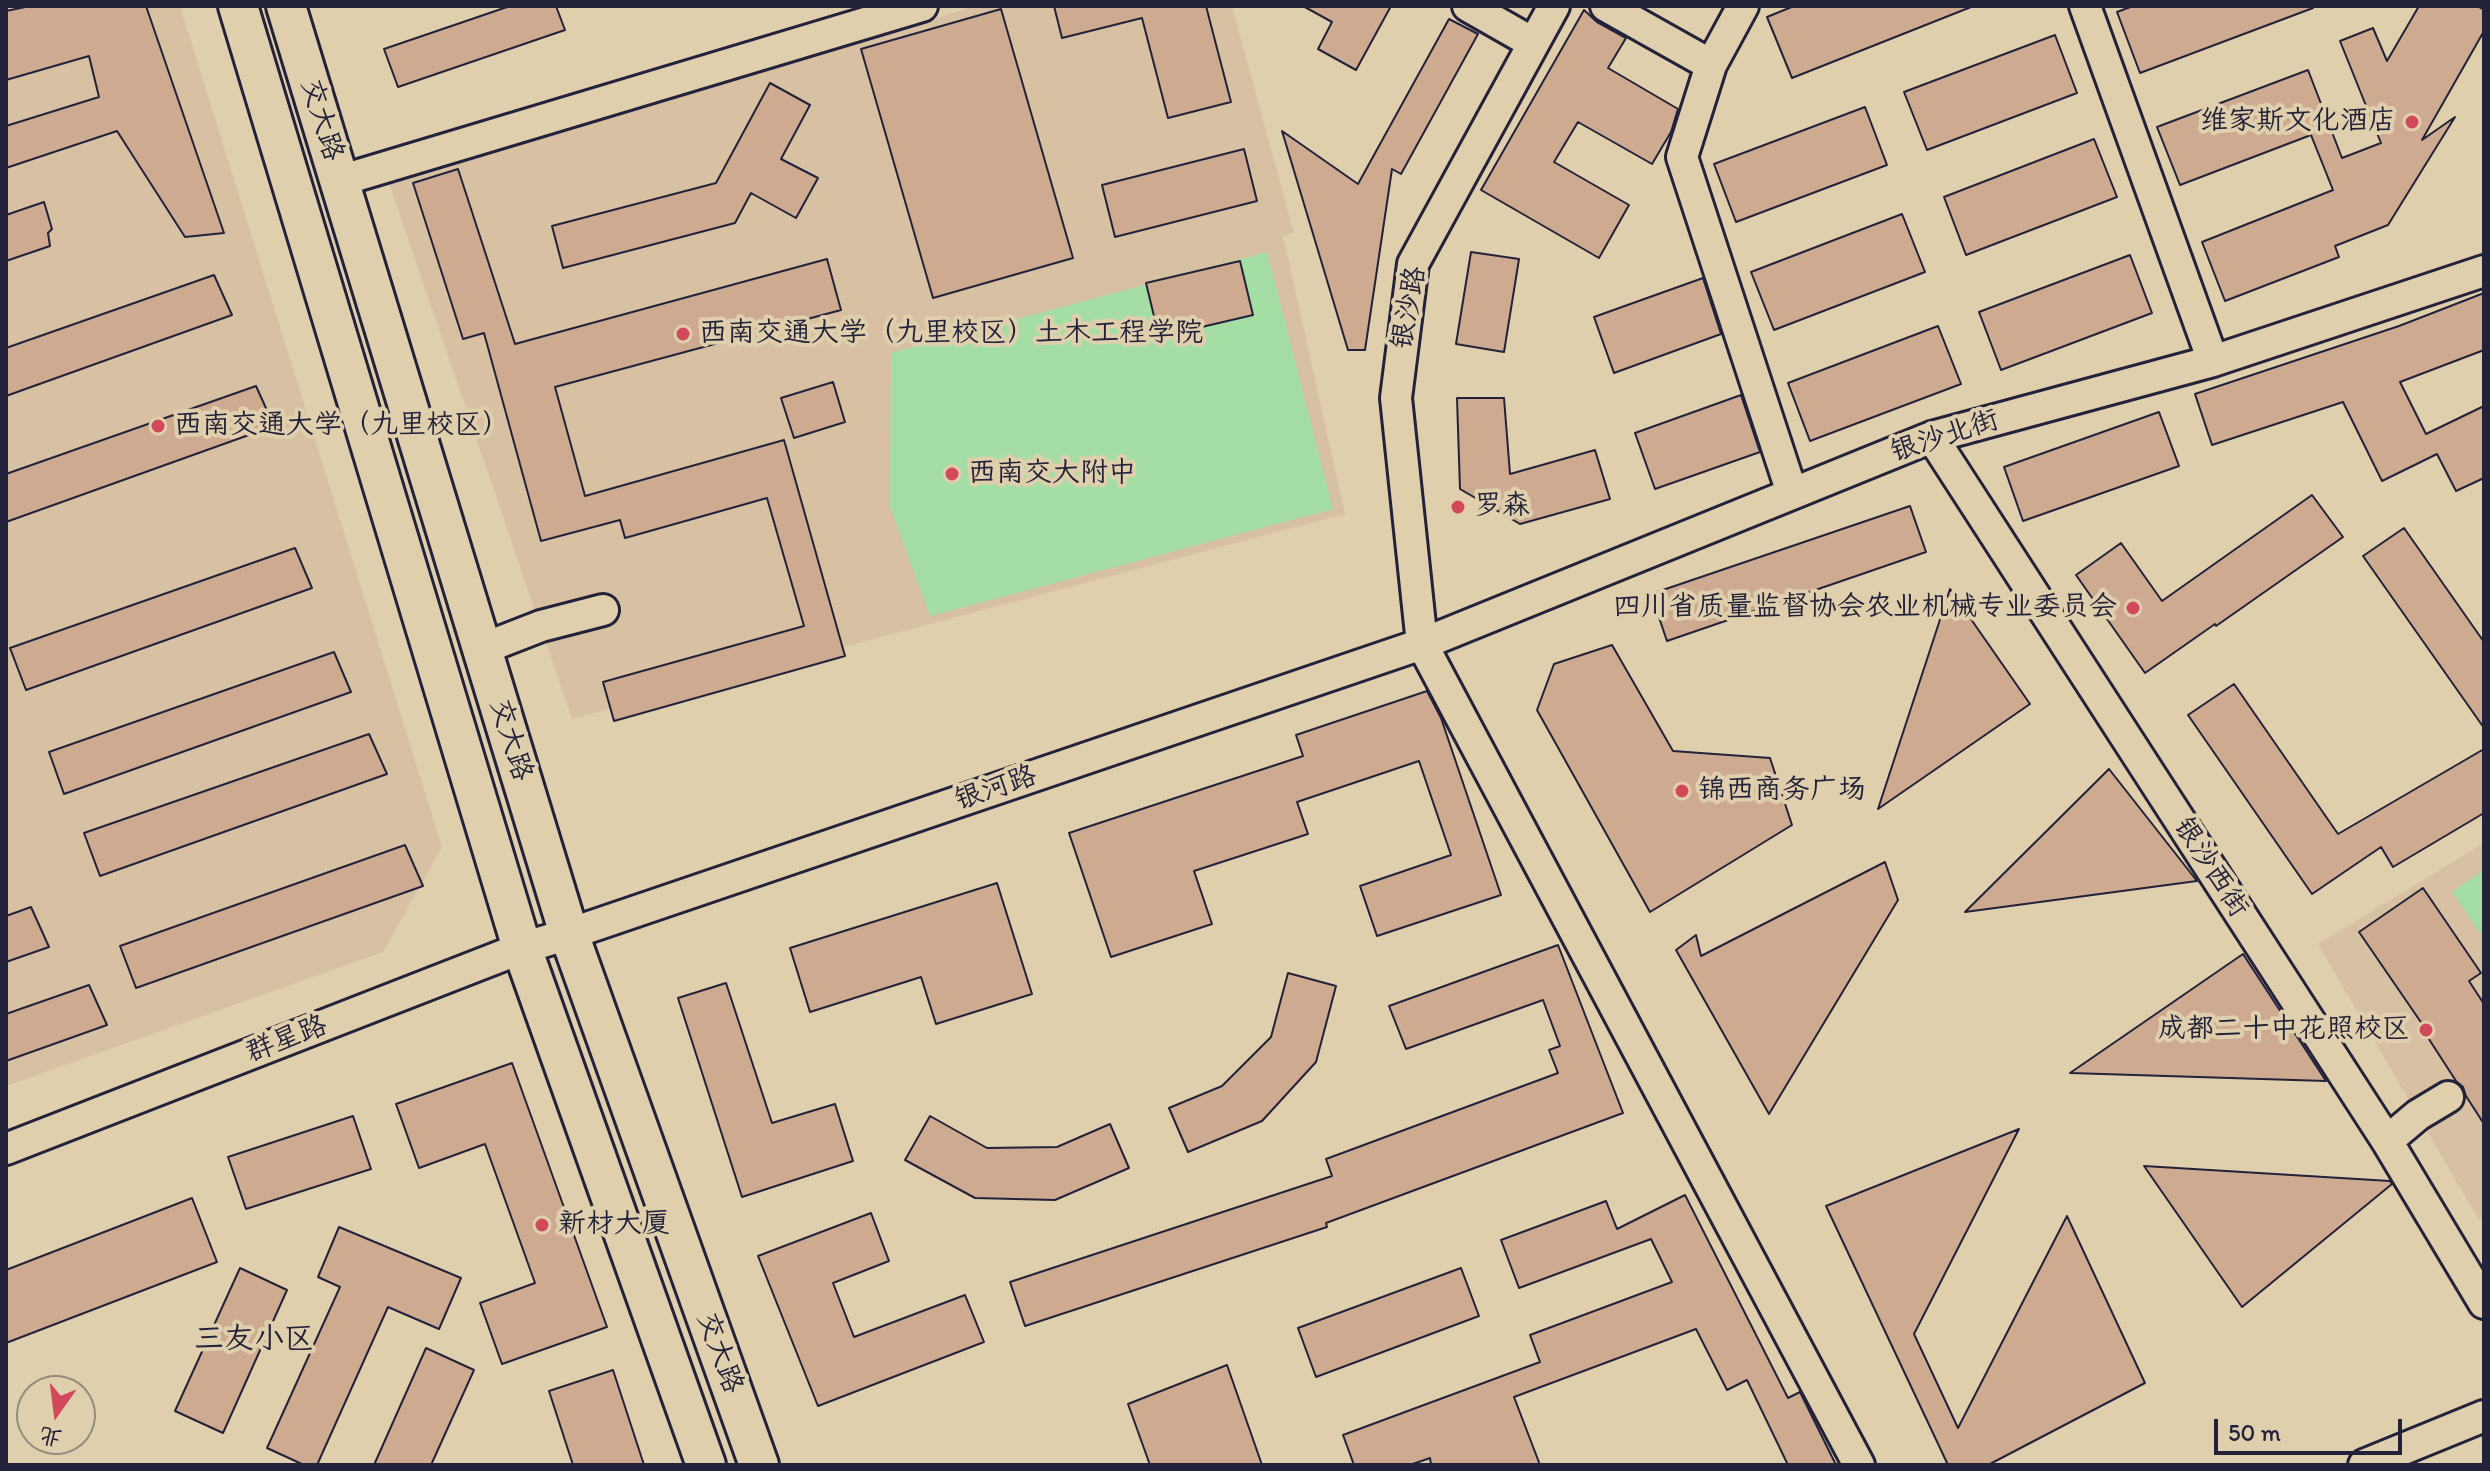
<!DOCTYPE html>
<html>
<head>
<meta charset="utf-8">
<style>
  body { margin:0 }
  #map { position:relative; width:2490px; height:1471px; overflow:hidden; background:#e0cfac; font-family:Itim,"LXGW WenKai TC",sans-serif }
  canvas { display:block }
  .frame { position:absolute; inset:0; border:8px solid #22223b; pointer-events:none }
  .north { position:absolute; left:16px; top:1375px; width:80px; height:80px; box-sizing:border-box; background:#e0cfac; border:2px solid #948a7f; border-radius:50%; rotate:194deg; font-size:22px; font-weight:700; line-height:32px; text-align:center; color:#22223b }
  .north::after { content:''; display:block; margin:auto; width:28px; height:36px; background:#d1495b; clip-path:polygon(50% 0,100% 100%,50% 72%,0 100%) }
  .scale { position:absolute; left:2214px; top:1419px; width:188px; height:36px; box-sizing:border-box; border:4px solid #22223b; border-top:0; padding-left:10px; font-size:24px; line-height:28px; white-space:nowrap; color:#22223b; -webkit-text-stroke:6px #e0cfac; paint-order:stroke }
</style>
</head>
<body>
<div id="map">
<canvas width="2490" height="1471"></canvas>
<div class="frame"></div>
<div class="north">北</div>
<div class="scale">50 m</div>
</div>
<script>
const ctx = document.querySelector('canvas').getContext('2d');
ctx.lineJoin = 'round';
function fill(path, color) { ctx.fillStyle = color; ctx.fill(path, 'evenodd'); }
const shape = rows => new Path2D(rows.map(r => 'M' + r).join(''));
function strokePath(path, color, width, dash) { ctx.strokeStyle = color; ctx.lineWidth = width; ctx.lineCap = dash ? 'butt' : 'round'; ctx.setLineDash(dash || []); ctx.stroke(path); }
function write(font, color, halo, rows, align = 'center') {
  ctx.font = font + ' Itim,"LXGW WenKai TC",sans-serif'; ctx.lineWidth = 8; ctx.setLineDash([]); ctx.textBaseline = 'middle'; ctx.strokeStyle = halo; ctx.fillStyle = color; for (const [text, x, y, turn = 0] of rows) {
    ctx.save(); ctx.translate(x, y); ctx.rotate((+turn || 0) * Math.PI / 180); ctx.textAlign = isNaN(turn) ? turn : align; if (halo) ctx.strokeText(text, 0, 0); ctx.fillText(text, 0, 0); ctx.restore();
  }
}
fill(shape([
  [6,6,180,6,442,847,383,952,6,1086],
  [976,6,1232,6,1294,233,1283,236,1345,514,572,719,388,180],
  [2484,843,2484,1217,2479,1220,2318,944]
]), '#d7c1a2');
fill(shape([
  [1267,252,1333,509,930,616,890,507,891,353],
  [2484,870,2484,939,2452,892]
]), '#a4dea4');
const building = shape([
  [30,6,146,6,224,233,185,237,117,131,6,168,6,126,99,97,89,56,6,80,6,11,30,6],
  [510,6,556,6,565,30,398,87,384,49,510,6],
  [1054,6,1206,6,1231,102,1168,118,1142,18,1062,38,1054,6],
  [1303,6,1391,6,1356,70,1318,49,1332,22,1303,6],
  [1794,6,1971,6,1971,7,1792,78,1767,17,1794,6],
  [2133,6,2313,6,2313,8,2140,73,2117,12,2133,6],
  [2419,6,2477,6,2484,10,2484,31,2422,140,2455,117,2388,225,2335,246,2339,257,2225,301,2202,242,2333,190,2311,135,2180,185,2157,127,2308,70,2342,158,2381,143,2340,41,2373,28,2387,61,2419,6],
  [1001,9,1073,258,933,298,861,49,1001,9],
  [1584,10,1597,22,1626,38,1608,68,1678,109,1671,132,1652,164,1578,122,1554,162,1629,205,1599,258,1481,190,1584,10],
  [1449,19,1478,34,1401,174,1392,169,1365,350,1348,350,1282,131,1358,184,1449,19],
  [2055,35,2077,93,1927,150,1904,92,2055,35],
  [770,83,810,105,781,159,818,178,796,218,751,193,735,223,563,268,552,226,716,183,770,83],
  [1865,107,1887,165,1736,222,1714,164,1865,107],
  [2094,139,2117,197,1966,255,1944,197,2094,139],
  [1244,149,1257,201,1115,237,1102,185,1244,149],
  [458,169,515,344,827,259,841,310,555,387,585,496,784,440,845,656,614,721,603,682,804,626,767,498,625,538,620,520,541,541,484,333,463,339,413,183,458,169],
  [44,202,52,229,48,233,50,246,6,261,6,215,44,202],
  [1902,214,1925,272,1774,330,1751,272,1902,214],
  [1471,252,1519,259,1504,352,1456,344,1471,252],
  [2130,255,2152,313,2001,370,1979,312,2130,255],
  [1240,261,1253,315,1159,337,1146,283,1240,261],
  [214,275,232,315,6,396,6,348,214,275],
  [1703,278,1721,334,1614,373,1594,317,1703,278],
  [2484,293,2484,350,2400,382,2426,434,2484,406,2484,478,2456,491,2437,454,2382,481,2343,402,2212,445,2195,394,2399,326,2484,293],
  [1938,326,1961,384,1810,441,1788,383,1938,326],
  [833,382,845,422,794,438,781,398,833,382],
  [256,386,274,426,6,522,6,474,256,386],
  [1741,395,1760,452,1655,489,1635,433,1741,395],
  [1457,398,1504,398,1510,474,1595,450,1610,499,1520,524,1460,489,1457,398],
  [2159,412,2179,466,2023,521,2004,467,2159,412],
  [2312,495,2343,537,2216,626,2215,624,2145,673,2076,575,2121,543,2162,601,2312,495],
  [1910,506,1926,552,1667,641,1651,594,1910,506],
  [2404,528,2484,642,2484,728,2363,556,2404,528],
  [295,548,312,588,26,690,10,648,295,548],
  [1950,589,2030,704,1878,809,1950,589],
  [1612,645,1673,751,1770,758,1792,825,1650,912,1537,710,1554,664,1612,645],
  [334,652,351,692,64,794,49,752,334,652],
  [2234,684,2338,834,2484,749,2484,813,2393,867,2381,847,2312,894,2188,715,2234,684],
  [1427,691,1441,718,1501,895,1377,936,1360,886,1451,855,1419,761,1297,802,1308,834,1194,871,1212,924,1111,957,1069,833,1303,756,1296,735,1427,691],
  [369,734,387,774,100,876,84,833,369,734],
  [2109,769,2197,881,1965,912,2109,769],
  [405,845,423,886,136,988,120,946,405,845],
  [1885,862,1898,900,1769,1114,1676,950,1696,935,1701,956,1885,862],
  [997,883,1032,994,936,1024,921,977,810,1012,790,948,997,883],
  [2423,888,2481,973,2469,981,2484,1004,2484,1124,2466,1096,2463,1087,2456,1081,2425,1033,2427,1031,2359,932,2423,888],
  [31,907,49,947,6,962,6,916,31,907],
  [1558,945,1623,1113,1326,1223,1327,1227,1025,1326,1010,1282,1332,1176,1326,1159,1558,1073,1549,1050,1560,1046,1543,1000,1406,1049,1389,1006,1558,945],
  [2243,954,2326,1081,2070,1073,2243,954],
  [1288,973,1336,986,1316,1062,1262,1121,1188,1152,1169,1108,1222,1086,1271,1037,1288,973],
  [726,983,772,1123,835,1104,853,1161,742,1197,678,998,726,983],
  [89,985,107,1025,6,1061,6,1014,89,985],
  [512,1063,607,1327,502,1364,480,1303,535,1283,485,1144,419,1168,396,1104,512,1063],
  [353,1116,371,1169,246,1209,228,1157,353,1116],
  [930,1116,987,1148,1057,1147,1110,1124,1129,1168,1055,1200,975,1198,905,1160,930,1116],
  [2019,1129,1914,1334,1958,1428,2067,1216,2145,1383,1988,1465,1948,1465,1826,1206,2019,1129],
  [2144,1166,2390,1181,2392,1184,2242,1307,2144,1166],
  [1685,1195,1788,1398,1800,1392,1836,1465,1788,1465,1747,1380,1727,1390,1696,1329,1514,1397,1540,1465,1431,1465,1430,1458,1410,1465,1354,1465,1343,1435,1540,1362,1530,1335,1672,1282,1651,1239,1519,1288,1501,1240,1606,1201,1617,1229,1685,1195],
  [192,1198,217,1262,6,1343,6,1270,192,1198],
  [871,1213,889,1261,833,1283,854,1337,965,1295,984,1342,818,1406,758,1256,871,1213],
  [339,1227,461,1278,439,1329,388,1307,317,1465,304,1465,267,1448,340,1287,318,1277,339,1227],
  [240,1268,287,1290,223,1433,175,1411,240,1268],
  [1461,1268,1479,1316,1316,1377,1298,1328,1461,1268],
  [426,1348,474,1370,431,1465,374,1465,426,1348],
  [1227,1365,1262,1465,1150,1465,1128,1404,1227,1365],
  [613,1370,644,1465,573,1465,549,1391,613,1370]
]);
fill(building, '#ceab90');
strokePath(building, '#22223b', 2);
const minor = shape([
  [1468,6,1533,43],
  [1554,6,1413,264,1396,398,1422,644,1859,1465],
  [1606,6,1711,65,1743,6],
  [2085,6,2213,361],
  [1711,65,1682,157,1792,493],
  [339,181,922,6],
  [1932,437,2387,1141,2484,1303],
  [482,649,541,626,603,610],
  [2387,1141,2418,1115,2448,1097],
  [6,1149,522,948,569,934,1422,644,1932,437,2213,361,2484,271],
  [2364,1465,2484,1416]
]);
const major = shape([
  [238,6,522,948,706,1465],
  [286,6,569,934,759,1465]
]);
strokePath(minor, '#22223b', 36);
strokePath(major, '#22223b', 44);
strokePath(minor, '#e0cfac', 30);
strokePath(major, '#e0cfac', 38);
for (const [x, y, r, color] of [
  [2412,122,8,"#d1495b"],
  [683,334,8,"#d1495b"],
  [158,426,8,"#d1495b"],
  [952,474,8,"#d1495b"],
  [1458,507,8,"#d1495b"],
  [2133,608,8,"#d1495b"],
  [1682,791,8,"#d1495b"],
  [2426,1030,8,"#d1495b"],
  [542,1225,8,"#d1495b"]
]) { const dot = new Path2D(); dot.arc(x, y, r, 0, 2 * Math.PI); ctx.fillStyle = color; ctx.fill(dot); strokePath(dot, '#e0cfac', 3); }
write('28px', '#22223b', '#e0cfac', [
  ["交大路",321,120,73],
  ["银沙路",1410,308,-80],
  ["银沙北街",1945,437,-18],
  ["交大路",510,740,73],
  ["银河路",996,789,-19],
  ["银沙西街",2210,868,57],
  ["群星路",287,1040,-21],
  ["交大路",719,1353,70]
]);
write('28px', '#22223b', '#e0cfac', [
  ["维家斯文化酒店",2396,122,"right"],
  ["西南交通大学（九里校区）土木工程学院",699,334],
  ["西南交通大学（九里校区）",174,426],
  ["西南交大附中",968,474],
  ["罗森",1474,507],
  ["四川省质量监督协会农业机械专业委员会",2117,608,"right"],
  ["锦西商务广场",1698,791],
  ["成都二十中花照校区",2410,1030,"right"],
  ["新材大厦",558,1225]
], 'left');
write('30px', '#22223b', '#e0cfac', [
  ["三友小区",254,1340]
]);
</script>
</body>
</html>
